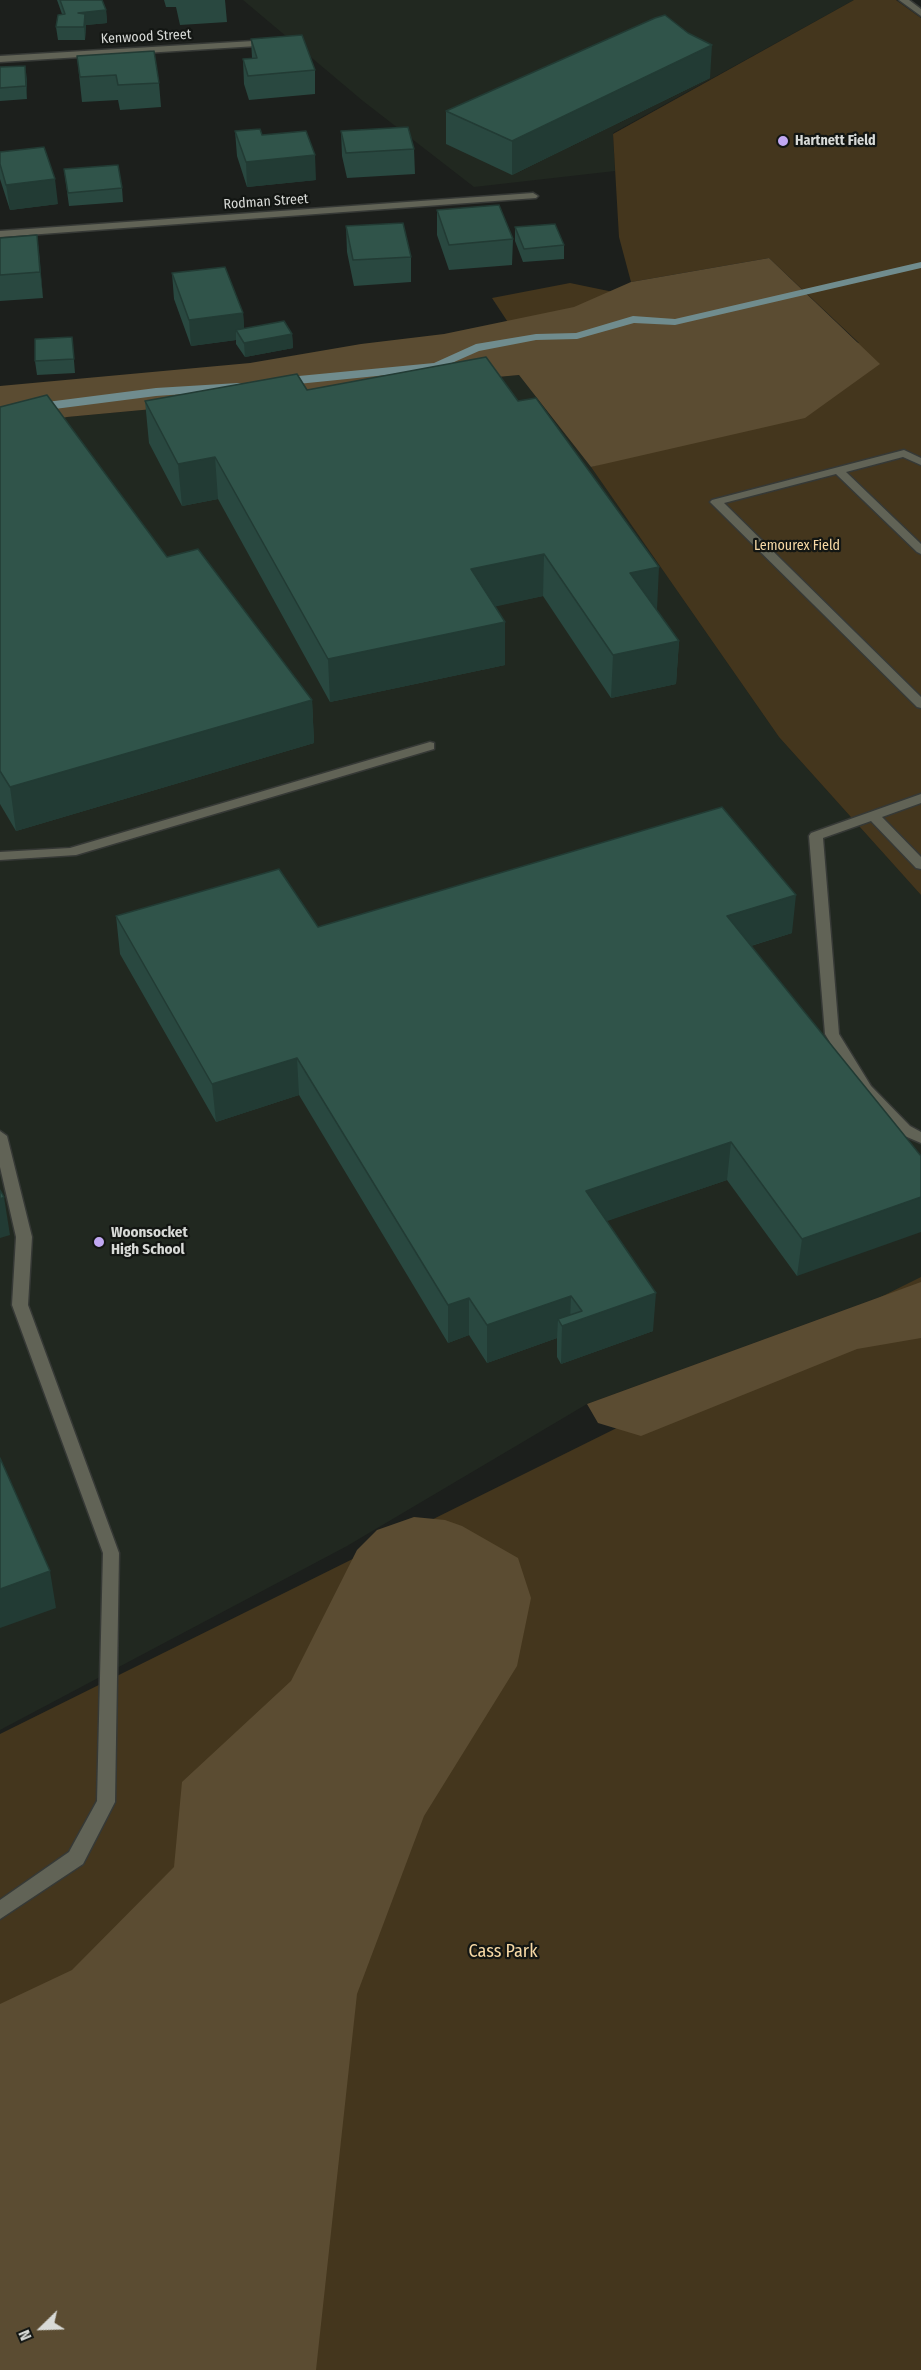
<!DOCTYPE html>
<html>
<head>
<meta charset="utf-8">
<style>
  body { margin:0 }
  #map { position:relative; width:921px; height:2370px; overflow:hidden; background:#1c1f1c; font-family:"Fira Sans Condensed",sans-serif }
  canvas { display:block }
  .north { position:absolute; left:12px; top:2298px; width:60px; height:60px; -webkit-text-stroke:4px #131613; paint-order:stroke; rotate:247deg; font-size:16px; font-weight:700; line-height:24px; text-align:center; color:#d8dad7 }
  .north::after { content:''; display:block; margin:auto; width:21px; height:27px; background:#d8dad7; clip-path:polygon(50% 0,100% 100%,50% 72%,0 100%) }
</style>
</head>
<body>
<div id="map">
<canvas width="921" height="2370"></canvas>
<div class="north">N</div>
</div>
<script>
const ctx = document.querySelector('canvas').getContext('2d');
ctx.lineJoin = 'round';
function fill(path, color) { ctx.fillStyle = color; ctx.fill(path, 'evenodd'); }
const shape = rows => new Path2D(rows.map(r => 'M' + r).join(''));
function strokePath(path, color, width, dash) { ctx.strokeStyle = color; ctx.lineWidth = width; ctx.lineCap = dash ? 'butt' : 'round'; ctx.setLineDash(dash || []); ctx.stroke(path); }
function write(font, color, halo, rows, align = 'center') {
  ctx.font = font + ' "Fira Sans Condensed",sans-serif'; ctx.lineWidth = 4.5; ctx.setLineDash([]); ctx.textBaseline = 'middle'; ctx.strokeStyle = halo; ctx.fillStyle = color; for (const [text, x, y, turn = 0] of rows) {
    ctx.save(); ctx.translate(x, y); ctx.rotate((+turn || 0) * Math.PI / 180); ctx.textAlign = isNaN(turn) ? turn : align; if (halo) ctx.strokeText(text, 0, 0); ctx.fillText(text, 0, 0); ctx.restore();
  }
}
fill(shape([
  [243,0,854,0,613,133,615,171,474,187,363,101],
  [519,375,591,467,779,737,921,895,921,1282,587,1404,347,1546,0,1730,0,432,67,417]
]), '#212820');
fill(shape([
  [854,0,896,0,921,18,921,895,779,737,591,467,601,464,492,298,570,283,859,343,769,258,631,282,619,237,613,134],
  [921,1277,921,2370,0,2370,0,1734]
]), '#44361d');
fill(shape([
  [769,258,880,364,805,418,591,467,519,375,67,417,0,432,0,386,250,363,361,344,444,334,574,307,631,282],
  [921,1282,921,1338,857,1349,641,1436,598,1423,587,1404],
  [414,1517,445,1520,462,1526,518,1558,531,1598,517,1666,424,1816,357,1994,316,2370,0,2370,0,2004,72,1970,174,1867,182,1782,291,1681,357,1550,377,1530]
]), '#5b4c32');
fill(shape([
  [921,262,921,268,675,325,634,323,577,339,536,340,479,351,436,370,278,386,272,382,278,378,434,363,476,344,536,334,576,333,633,316,675,319,921,262],
  [238,383,242,384,242,390,156,396,0,416,0,408,156,388,238,383]
]), '#708c8e');
const minor = shape([
  [899,0,909,0,921,9,921,16,899,0],
  [270,40,273,41,273,45,0,62,0,56,270,40],
  [533,193,538,196,536,198,0,237,0,231,533,193],
  [904,450,921,458,921,465,903,457,846,472,921,544,921,554,917,552,836,474,724,503,921,697,921,708,917,707,710,502,712,500,904,450],
  [430,742,434,743,434,749,76,855,0,860,0,852,70,848,430,742],
  [921,794,921,803,882,817,921,857,921,869,916,868,871,821,823,838,839,1034,871,1086,910,1126,921,1132,921,1143,900,1134,861,1094,825,1034,809,836,811,833,921,794],
  [0,1131,7,1136,32,1237,28,1305,119,1553,115,1802,83,1864,0,1919,0,1900,69,1852,97,1801,103,1553,12,1305,16,1237,0,1167,0,1131]
]);
strokePath(minor, '#363936', 3);
fill(minor, '#616356');
fill(shape([
  [57,0,102,0,106,10,107,23,86,25,85,40,58,40,56,27,62,14],
  [164,0,225,0,227,22,180,25,176,7,166,7],
  [251,39,315,70,315,94,249,100,244,84,243,59,252,58],
  [77,56,159,83,161,107,120,110,118,100,82,102],
  [25,66,27,99,0,101,0,67],
  [710,78,512,175,446,144,446,111],
  [235,131,262,135,316,180,247,187,237,156],
  [341,131,414,149,415,174,347,178,342,156],
  [0,152,58,204,10,210,0,179],
  [64,169,122,188,123,202,69,206],
  [437,210,513,239,512,265,449,270,437,235],
  [346,226,411,257,411,282,354,286,347,252],
  [515,227,564,245,564,259,523,262,515,241],
  [37,235,43,298,0,301,0,238],
  [172,273,243,313,244,329,292,334,293,348,245,357,236,344,236,340,191,346,174,299],
  [72,337,75,373,37,375,35,361],
  [307,390,656,610,679,641,676,684,611,698,543,596,495,606,505,665,330,702,218,499,182,506,149,443,145,401],
  [0,407,167,557,312,700,314,743,16,831,0,804],
  [116,916,318,927,792,933,751,946,921,1156,797,1276,727,1180,606,1221,653,1331,561,1364,557,1357,557,1338,487,1363,469,1335,448,1343,299,1095,216,1122,120,954]
]), '#294840');
fill(shape([
  [106,10,107,23,86,25,85,40,84,25,78,13],
  [712,45,710,78,512,175,512,141],
  [25,66,27,79,27,99,26,86],
  [315,155,316,180,247,187,246,162],
  [55,179,58,204,10,210,6,185],
  [37,235,40,261,43,298,40,272],
  [243,313,245,339,236,330,236,340,191,346,189,320],
  [292,334,293,348,245,357,244,343],
  [215,457,218,499,182,506,178,464],
  [544,554,543,596,471,612,471,569],
  [659,567,657,610,630,573],
  [505,622,505,665,330,702,328,659],
  [679,641,676,684,611,698,613,655],
  [312,700,314,743,16,831,10,787],
  [796,895,792,933,724,954,727,916],
  [297,1058,299,1095,216,1122,212,1084],
  [731,1142,727,1180,584,1229,586,1191],
  [4,1197,10,1235,0,1238,0,1199],
  [921,1197,921,1232,797,1276,802,1239],
  [656,1293,653,1331,561,1364,562,1326,558,1319,557,1338,487,1363,487,1325,571,1296,570,1323],
  [469,1298,469,1335,448,1343,448,1305],
  [50,1571,56,1608,0,1628,0,1589]
]), '#223b34');
const building = shape([
  [60,0,102,0,106,10,78,13,85,14,84,27,56,27,58,15,65,14,60,0],
  [665,15,688,33,712,45,512,141,446,111,655,18,665,15],
  [302,35,315,70,248,76,243,59,257,58,251,39,302,35],
  [154,51,159,83,118,85,116,75,80,77,77,56,154,51],
  [25,66,26,86,0,88,0,67,25,66],
  [408,127,414,149,346,153,341,131,408,127],
  [260,129,262,135,306,131,315,155,246,162,235,131,260,129],
  [44,147,55,179,6,185,0,164,0,152,44,147],
  [118,165,122,188,68,193,64,169,118,165],
  [499,205,513,239,449,245,437,210,499,205],
  [403,223,411,257,353,260,346,226,403,223],
  [555,224,564,245,524,249,515,227,555,224],
  [37,235,40,272,0,275,0,238,37,235],
  [225,267,243,313,189,320,172,273,225,267],
  [284,321,292,334,244,343,236,330,284,321],
  [72,337,74,359,35,361,35,339,72,337],
  [486,357,518,401,536,398,659,567,630,573,679,641,613,655,544,554,471,569,505,622,328,659,215,457,178,464,145,401,297,374,307,390,486,357],
  [47,395,167,557,198,549,312,700,10,787,0,771,0,407,47,395],
  [722,807,796,895,727,916,921,1156,921,1197,802,1239,731,1142,586,1191,656,1293,562,1326,558,1319,582,1311,571,1296,487,1325,469,1298,448,1305,297,1058,212,1084,116,916,279,869,318,927,722,807],
  [0,1190,4,1197,0,1199,0,1190],
  [0,1458,50,1571,0,1589,0,1458]
]);
fill(building, '#30544a');
strokePath(building, '#223b34', 1.5);
for (const [x, y, r, color] of [
  [783,141,6,"#c1a8f3"],
  [99,1242,6,"#c1a8f3"]
]) { const dot = new Path2D(); dot.arc(x, y, r, 0, 2 * Math.PI); ctx.fillStyle = color; ctx.fill(dot); strokePath(dot, '#131613', 2); }
write('14px', '#d8dad7', '#131613', [
  ["Kenwood Street",146,37,-3],
  ["Rodman Street",266,202,-4]
]);
write('bold 14px', '#d8dad7', '#131613', [
  ["Hartnett Field",795,141]
], 'left');
write('14px', '#f7d9a5', '#131613', [
  ["Lemourex Field",797,546]
]);
write('bold 15px', '#d8dad7', '#131613', [
  ["Woonsocket",111,1233],
  ["High School",111,1250]
], 'left');
write('18px', '#f7d9a5', '#131613', [
  ["Cass Park",503,1952]
]);
</script>
</body>
</html>
